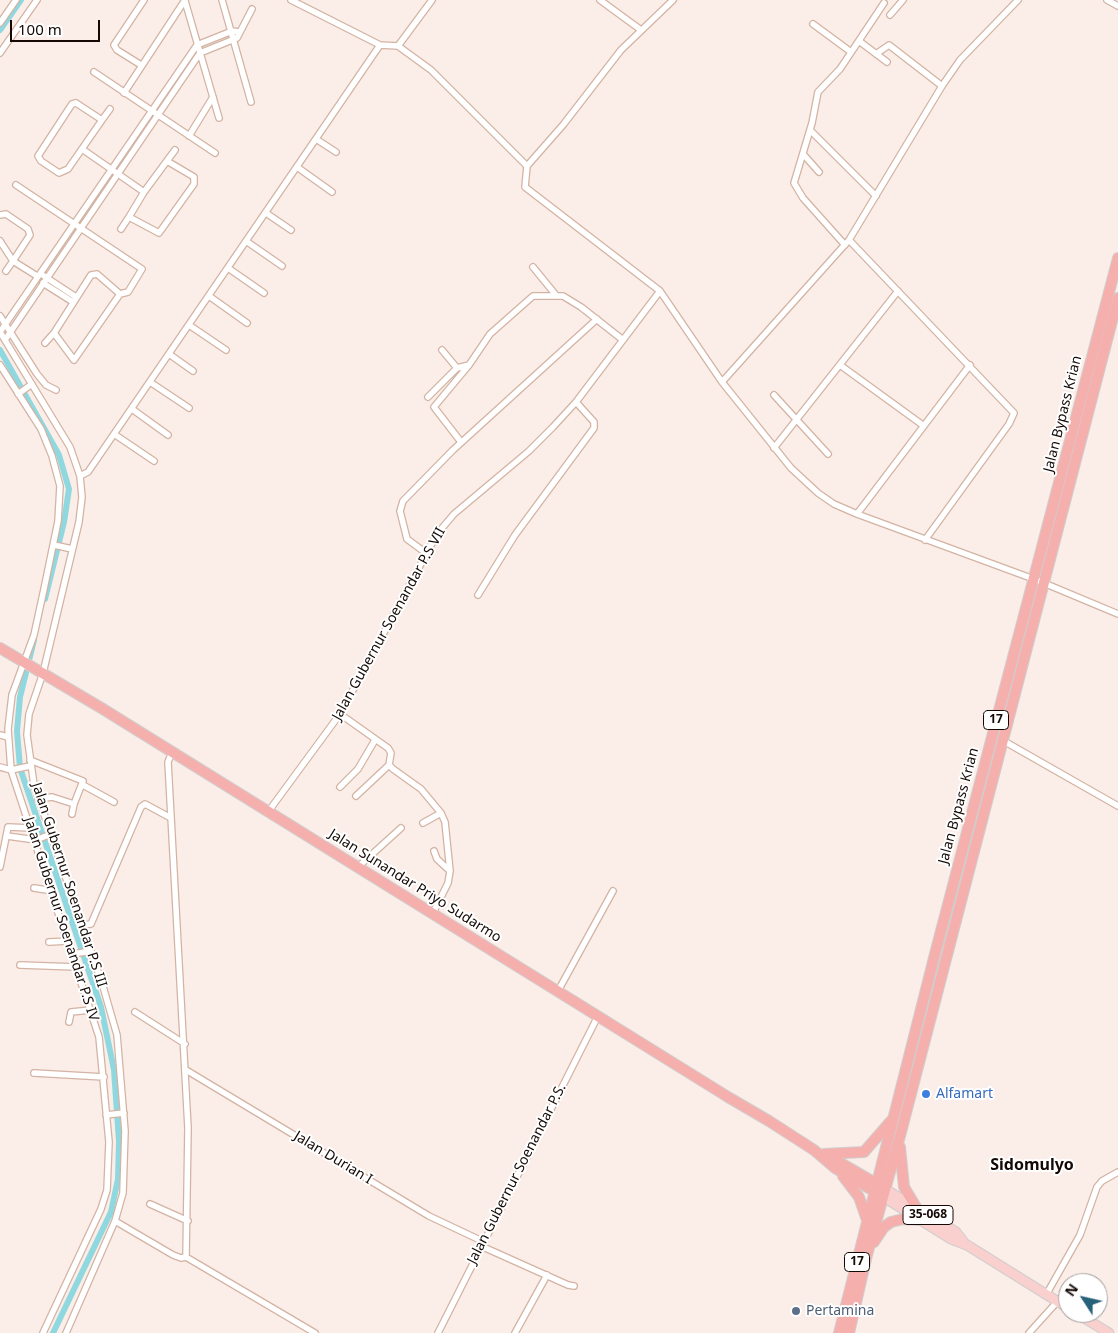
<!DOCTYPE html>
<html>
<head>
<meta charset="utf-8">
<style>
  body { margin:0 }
  #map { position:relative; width:1118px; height:1333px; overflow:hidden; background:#fbede7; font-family:"Noto Sans",sans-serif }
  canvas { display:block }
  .north { position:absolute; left:1058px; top:1273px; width:50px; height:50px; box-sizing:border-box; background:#fff; border:1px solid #a19d9b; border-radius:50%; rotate:305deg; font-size:14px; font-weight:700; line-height:20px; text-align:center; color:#140905 }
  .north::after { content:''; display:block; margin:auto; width:18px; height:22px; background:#27617a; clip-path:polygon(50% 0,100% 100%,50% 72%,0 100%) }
  .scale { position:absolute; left:10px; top:20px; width:90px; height:22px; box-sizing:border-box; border:2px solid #140905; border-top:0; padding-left:6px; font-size:15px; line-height:18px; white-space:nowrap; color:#140905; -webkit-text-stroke:4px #fff; paint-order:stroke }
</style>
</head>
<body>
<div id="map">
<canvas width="1118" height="1333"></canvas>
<div class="north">N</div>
<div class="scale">100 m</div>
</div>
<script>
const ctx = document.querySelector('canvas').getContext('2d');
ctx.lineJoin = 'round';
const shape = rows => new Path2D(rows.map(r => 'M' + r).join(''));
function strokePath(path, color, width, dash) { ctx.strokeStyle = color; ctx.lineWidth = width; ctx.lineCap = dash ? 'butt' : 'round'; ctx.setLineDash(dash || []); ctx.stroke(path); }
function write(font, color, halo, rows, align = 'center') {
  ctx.font = font + ' "Noto Sans",sans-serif'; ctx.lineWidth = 4; ctx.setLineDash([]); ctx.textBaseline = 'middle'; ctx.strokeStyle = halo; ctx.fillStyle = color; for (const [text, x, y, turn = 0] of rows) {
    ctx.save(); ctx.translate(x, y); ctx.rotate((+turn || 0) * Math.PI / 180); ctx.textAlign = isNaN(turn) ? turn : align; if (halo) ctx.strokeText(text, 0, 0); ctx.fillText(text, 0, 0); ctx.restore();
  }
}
strokePath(shape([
  [0,30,21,0],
  [0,350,59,455,69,489,64,522,45,599],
  [34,640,20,697,17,731,20,768,101,1007,114,1070,119,1141,118,1179,111,1212,53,1333]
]), '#90d8df', 6);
const street = shape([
  [222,0,251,102],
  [291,0,380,45,398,46,431,70,527,166,525,187,660,291,722,382,791,468,818,493,834,504,857,514,1039,581,1118,614],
  [600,0,641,30],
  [1107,0,1118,6],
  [185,1,219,118],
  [890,15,903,0],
  [0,23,16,0],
  [813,24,851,52],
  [859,41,887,62],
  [398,46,432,0],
  [0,53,37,0],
  [876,54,889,45,942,86],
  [141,65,117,50,114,45,144,0],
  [94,72,215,153],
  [124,93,185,0],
  [76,103,102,120,68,169,59,173,41,161,38,156,72,104,76,103],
  [102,120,110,109],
  [810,130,876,196],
  [189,136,213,97],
  [316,139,336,152],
  [82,149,144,192,175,150],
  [803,154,819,172],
  [527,166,563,125,621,50,673,0],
  [297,167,332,192],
  [16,185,142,269,128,292,120,294,74,360,54,333],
  [266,213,291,230],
  [0,215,6,214,28,229,30,235,13,261,0,241],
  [129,217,144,192],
  [121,229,129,217,159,233,194,184,194,177,167,161],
  [849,240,1014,413,1009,424,925,540],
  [246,241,282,266],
  [845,245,803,198,794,183,812,123,818,92,840,69,884,3],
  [533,267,555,294],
  [228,268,264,293],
  [6,271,13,261,37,276],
  [44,276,76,297],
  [43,283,73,302],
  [209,296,247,323],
  [0,316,37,374,46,385,56,390],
  [189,325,226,350],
  [0,332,70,447,80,476,82,497,79,522,43,673,29,714,27,735,34,785,102,983,117,1035,125,1131,123,1193,115,1221,66,1333],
  [0,332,197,45,232,31,239,32],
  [5,340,200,53,237,38,252,9],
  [45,343,54,333,91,275,97,274,120,294],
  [442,350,457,368],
  [169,354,193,371],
  [0,365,41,429,52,456,60,486,58,521,44,589,34,635,12,695,8,729,11,770,99,1037,109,1142,107,1190,101,1209,43,1333],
  [840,365,924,426],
  [150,382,189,408],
  [722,382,849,240,942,86,960,60,1018,0],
  [18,394,32,384],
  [774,395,828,454],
  [428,397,457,368,469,365,490,334,533,296,563,296,581,307,623,340],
  [132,409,168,435],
  [114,434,154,461],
  [461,442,434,407,469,365],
  [774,448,898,291],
  [80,476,88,472,380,45],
  [857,514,970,365],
  [54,545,72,549],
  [426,553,407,539,400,511,403,501,453,450,597,319],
  [478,595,515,535,594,428,594,422,576,402],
  [340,714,388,748,391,753,389,765,393,769,421,789,441,813,445,822,450,871,448,883,433,913],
  [0,735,8,737],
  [1002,740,1118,806],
  [172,752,168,762,188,1128,186,1257],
  [30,760,83,781,74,804,52,797,38,799],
  [0,767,11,770,30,766],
  [83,785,114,802],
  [340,787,358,769,375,740],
  [356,796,389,765],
  [268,812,340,714,437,534,454,514,529,451,553,427,576,402,660,291],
  [72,814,74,804],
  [423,823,441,813],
  [7,836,36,840,51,834],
  [434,851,437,859,450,871],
  [0,867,8,827,31,828],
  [358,867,401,828],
  [34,888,53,891],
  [82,925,91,924,141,807,145,804,171,818],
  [49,942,69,941],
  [73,954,91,951],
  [20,965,77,967],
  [558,991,613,891],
  [135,1012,185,1044],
  [69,1022,71,1012,91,1010],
  [186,1070,429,1216,482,1241],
  [34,1073,104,1077],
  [106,1115,124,1113],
  [150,1204,188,1221],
  [115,1221,173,1255,181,1258,186,1257,315,1333],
  [481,1246,568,1285,574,1286],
  [1046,1295,1080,1235,1097,1187,1102,1181,1118,1172],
  [438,1333,598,1016],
  [515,1333,547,1275],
  [1029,1333,1057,1302]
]);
const primary = shape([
  [885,1189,956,1232,966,1245],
  [882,1196,951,1239,967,1245,1068,1308],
  [1076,1313,1109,1333]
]);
const highway = shape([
  [0,648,103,709,728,1097,769,1121,814,1150,835,1168,879,1194],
  [900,1147,904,1187,916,1207],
  [824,1154,864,1152,891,1121],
  [827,1155,882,1187],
  [843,1176,859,1197,867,1220],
  [874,1242,884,1227,891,1222,903,1219,921,1220],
  [839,1333,936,950,1118,258],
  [849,1333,867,1255,900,1136,1118,298]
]);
strokePath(street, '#d3b3a3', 8);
strokePath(primary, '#d0cecd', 11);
strokePath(highway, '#d0cecd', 12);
strokePath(street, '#fff', 5.5);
strokePath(primary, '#f9d0ce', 9);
strokePath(highway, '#f5b0ae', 10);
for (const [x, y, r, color] of [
  [926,1094,5,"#3f7fe0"],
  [796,1311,5,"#5c6f8a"]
]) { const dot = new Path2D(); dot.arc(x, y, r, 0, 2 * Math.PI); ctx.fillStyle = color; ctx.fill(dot); strokePath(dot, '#fff', 2); }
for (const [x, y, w] of [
  [996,720,25],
  [928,1215,50],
  [857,1262,25]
]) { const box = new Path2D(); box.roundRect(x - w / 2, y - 9.5, w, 19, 4); ctx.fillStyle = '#fff'; ctx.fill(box); strokePath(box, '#140905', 1); }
write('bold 12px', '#140905', null, [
  ["17",996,720],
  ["35-068",928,1215],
  ["17",857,1262]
]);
write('14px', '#140905', '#fff', [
  ["Jalan Bypass Krian",1063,414,-76],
  ["Jalan Gubernur Soenandar P.S VII",389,624,-61],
  ["Jalan Bypass Krian",959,806,-75],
  ["Jalan Gubernur Soenandar P.S III",69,885,72],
  ["Jalan Sunandar Priyo Sudarmo",415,886,32],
  ["Jalan Gubernur Soenandar P.S IV",61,919,72],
  ["Jalan Durian I",333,1158,31],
  ["Jalan Gubernur Soenandar P.S.",517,1174,-63]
]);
write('14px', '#366cbe', '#fff', [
  ["Alfamart",936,1094]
], 'left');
write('14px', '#4e5e75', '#fff', [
  ["Pertamina",806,1311]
], 'left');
write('bold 16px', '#140905', '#fff', [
  ["Sidomulyo",1032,1165]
]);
</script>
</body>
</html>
